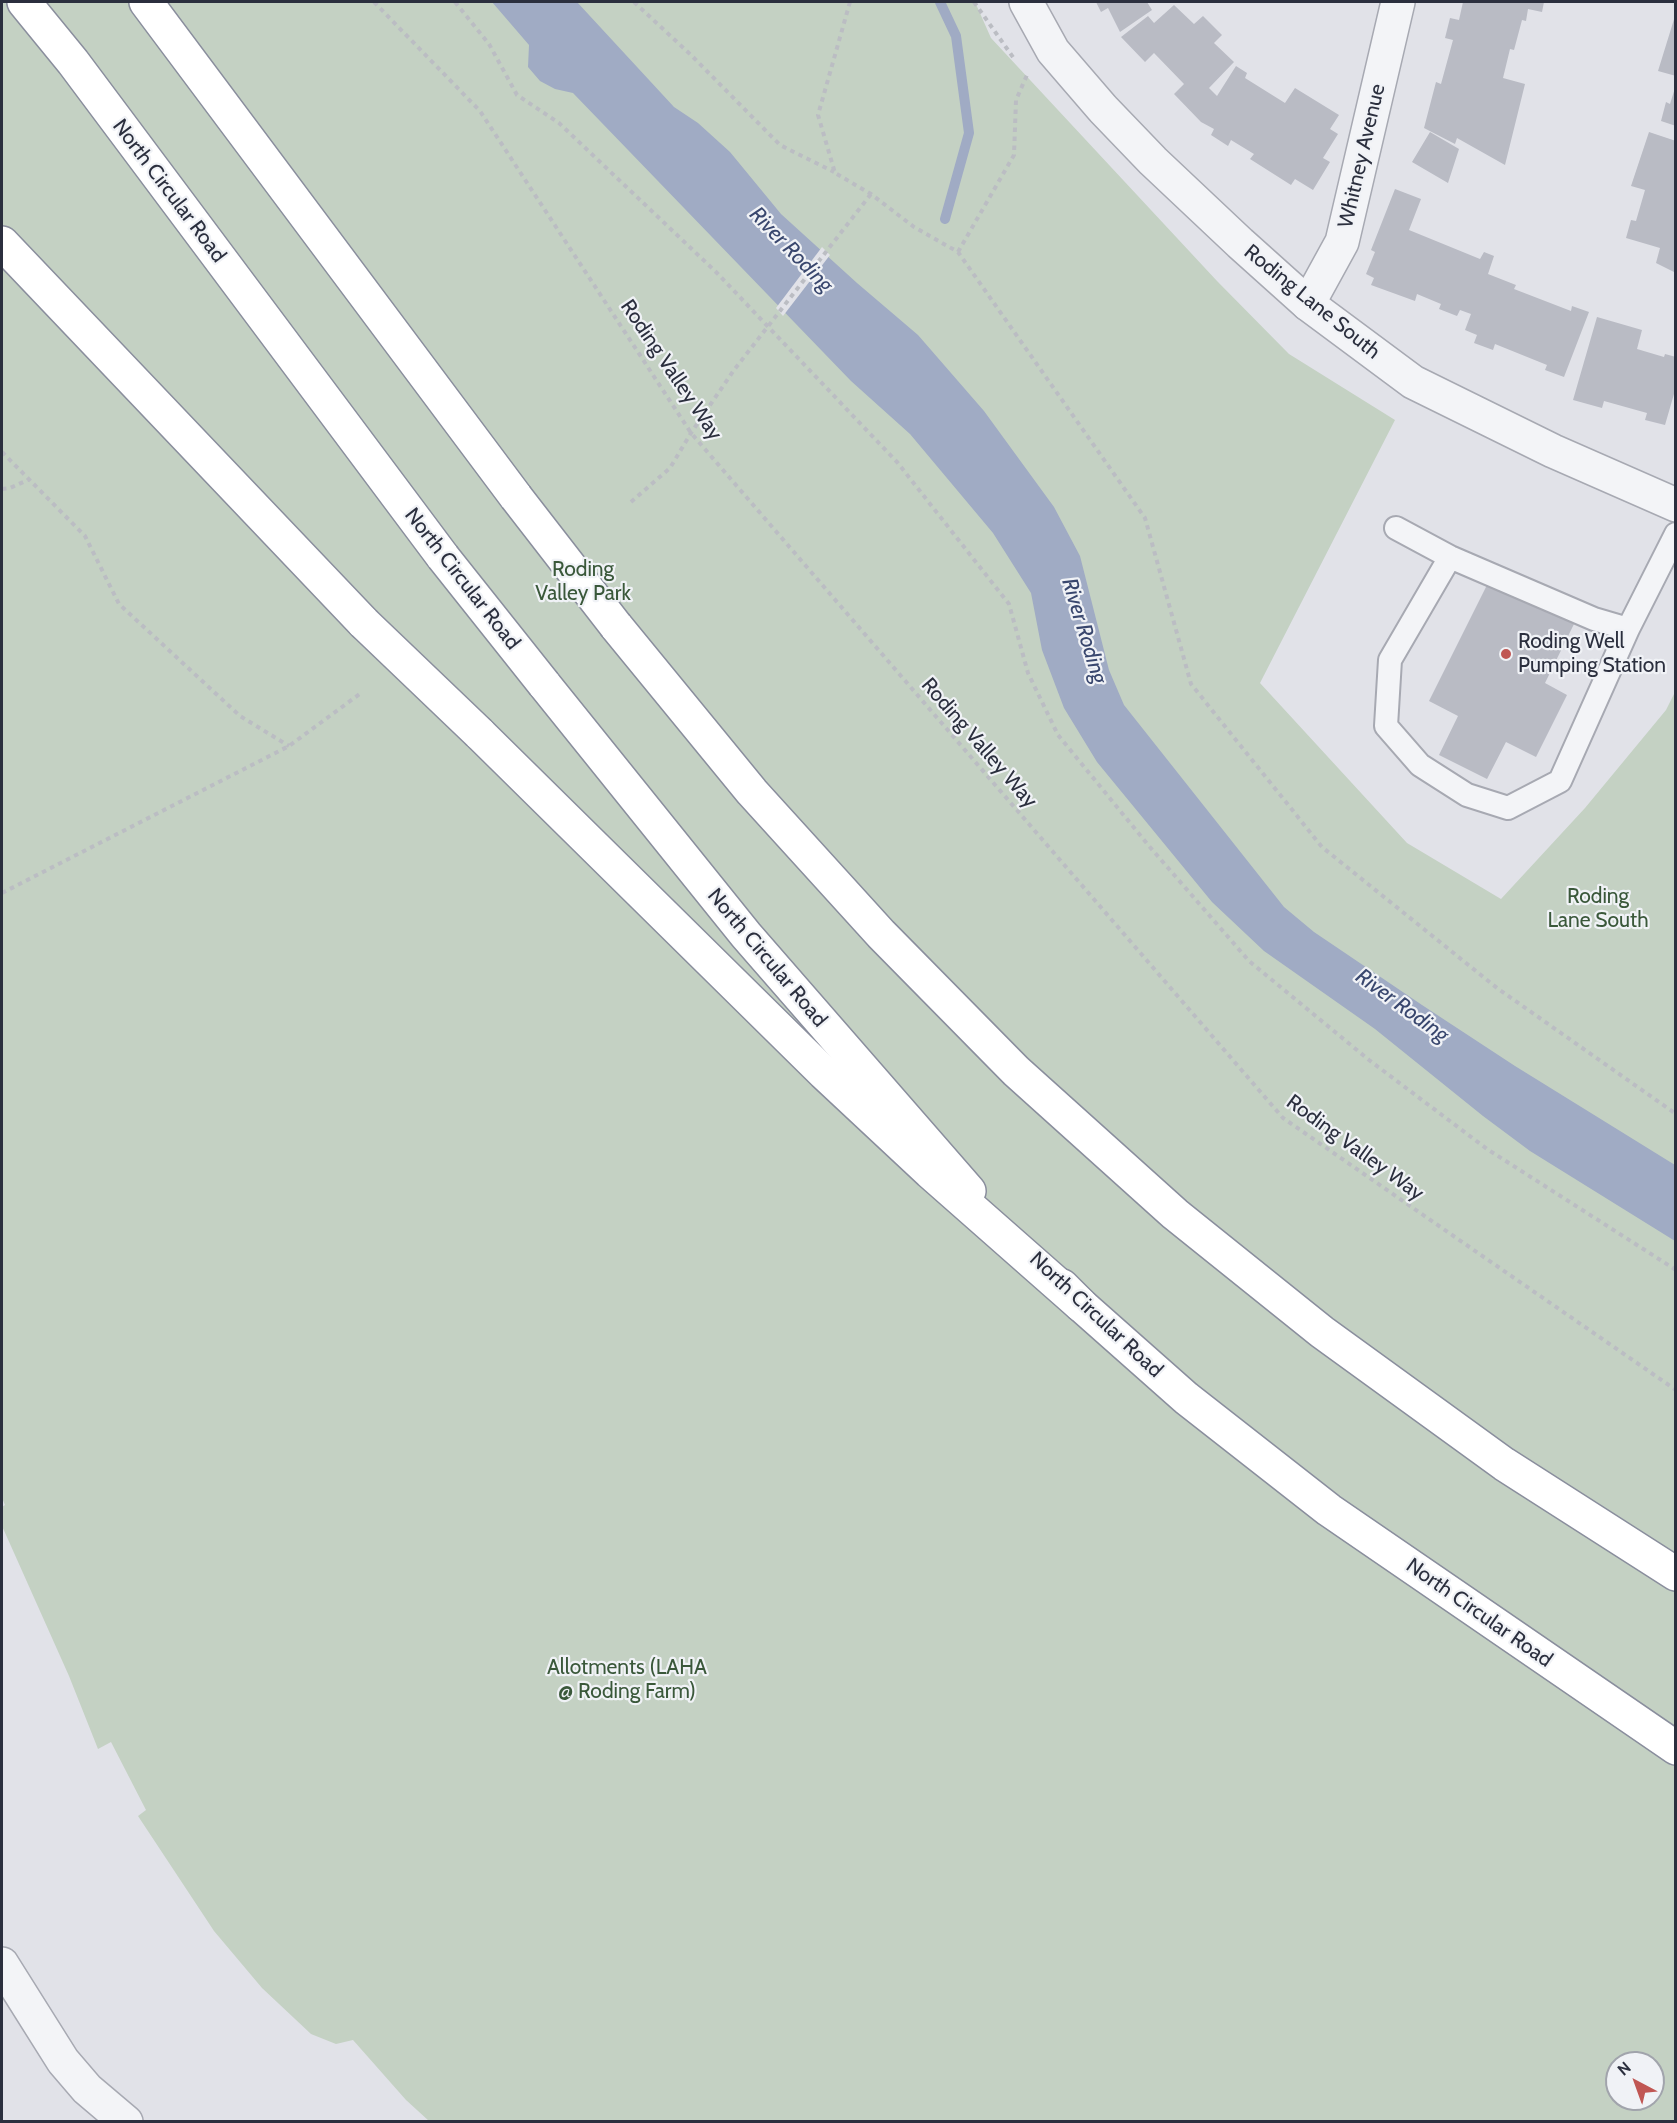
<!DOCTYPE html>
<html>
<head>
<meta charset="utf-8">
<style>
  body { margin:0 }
  #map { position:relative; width:1677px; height:2123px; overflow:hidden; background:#e1e2e8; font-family:Cabin,sans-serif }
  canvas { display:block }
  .frame { position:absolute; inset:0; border:3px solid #2b2f3e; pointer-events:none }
  .north { position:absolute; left:1605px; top:2051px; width:60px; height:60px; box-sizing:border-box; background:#f0f2f6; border:2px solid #a1a4ac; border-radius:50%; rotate:319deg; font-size:16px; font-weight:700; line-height:24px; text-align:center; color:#2b2f3e }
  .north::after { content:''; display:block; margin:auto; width:21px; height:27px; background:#c05653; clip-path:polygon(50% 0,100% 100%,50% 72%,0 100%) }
</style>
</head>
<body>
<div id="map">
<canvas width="1677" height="2123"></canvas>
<div class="frame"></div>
<div class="north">N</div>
</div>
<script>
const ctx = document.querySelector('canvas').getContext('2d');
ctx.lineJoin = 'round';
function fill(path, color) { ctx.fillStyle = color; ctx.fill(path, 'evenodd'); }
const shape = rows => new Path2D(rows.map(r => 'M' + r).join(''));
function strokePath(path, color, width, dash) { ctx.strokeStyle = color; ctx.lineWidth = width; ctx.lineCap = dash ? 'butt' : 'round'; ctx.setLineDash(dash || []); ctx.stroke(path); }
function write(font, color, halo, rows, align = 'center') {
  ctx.font = font + ' Cabin,sans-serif'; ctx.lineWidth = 4.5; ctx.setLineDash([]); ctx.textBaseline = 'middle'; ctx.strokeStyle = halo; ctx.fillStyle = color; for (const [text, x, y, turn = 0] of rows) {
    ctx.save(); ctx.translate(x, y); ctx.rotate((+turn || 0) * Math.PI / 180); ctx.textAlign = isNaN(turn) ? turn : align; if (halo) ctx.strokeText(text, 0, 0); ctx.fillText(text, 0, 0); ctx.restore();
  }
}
fill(shape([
  [2,2,975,2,991,38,1217,281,1289,354,1395,420,1260,683,1407,843,1501,899,1585,808,1666,710,1675,692,1675,2121,429,2121,406,2100,353,2040,336,2044,311,2034,262,1988,214,1931,138,1816,146,1810,111,1742,98,1749,69,1676,2,1526,2,1507,5,1505,2,1498],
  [1617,2063,1653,2063,1653,2099,1617,2099]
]), '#c4d1c3');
fill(shape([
  [492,2,577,2,674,107,698,123,730,152,781,214,857,283,918,335,984,411,1054,507,1080,556,1109,670,1124,705,1284,907,1314,932,1422,1005,1515,1066,1675,1165,1675,1241,1530,1151,1483,1116,1375,1029,1264,951,1212,902,1097,762,1064,708,1042,650,1031,593,993,533,910,434,851,381,573,93,555,89,540,81,528,67,529,45]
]), '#a0abc4');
fill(shape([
  [822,247,830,255,783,316,776,308]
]), '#e1e2e8');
strokePath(shape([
  [940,2,956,36,969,133,945,219]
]), '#a0abc4', 10);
fill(shape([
  [1096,2,1147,2,1152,10,1120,32,1108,8,1101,12],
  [1463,2,1544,2,1542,12,1528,9,1526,21,1522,20,1514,50,1510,49,1503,78,1525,84,1505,165,1457,138,1455,144,1424,128,1436,82,1441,84,1453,40,1445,38,1450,18,1459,20],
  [1174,5,1194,24,1203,16,1222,35,1214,43,1234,62,1209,88,1217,96,1236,66,1247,73,1245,78,1285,103,1295,88,1339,115,1330,129,1338,134,1323,158,1330,162,1313,190,1295,179,1291,185,1250,159,1254,154,1231,140,1228,146,1211,135,1214,129,1201,122,1174,94,1184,84,1154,53,1145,62,1121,37,1148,16,1154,23],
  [1675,16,1676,16,1676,76,1658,71],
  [1675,88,1676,88,1676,126,1661,121,1666,102,1670,104],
  [1430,132,1459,149,1448,183,1412,162],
  [1649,132,1676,141,1676,273,1656,263,1660,248,1626,238,1631,220,1636,221,1645,190,1631,186],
  [1395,189,1421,199,1409,230,1480,259,1484,252,1494,256,1488,274,1516,285,1514,289,1571,311,1572,306,1589,312,1564,377,1545,370,1547,365,1495,344,1493,350,1474,343,1477,335,1465,330,1471,314,1460,310,1457,316,1439,309,1441,304,1417,294,1415,301,1371,285,1374,278,1366,274,1375,252,1371,250],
  [1597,317,1642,330,1637,349,1664,357,1665,354,1676,357,1676,387,1665,425,1645,420,1647,413,1604,401,1602,408,1573,400],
  [1489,581,1574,624,1545,683,1567,695,1536,757,1506,742,1487,779,1439,755,1458,716,1429,701]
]), '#b9bbc4');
const service = shape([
  [1396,528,1450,557,1594,619,1628,629],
  [1450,557,1390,660,1386,726,1420,765,1467,795,1508,808,1560,781,1628,629,1676,534]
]);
const minor = shape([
  [1308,304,1342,242,1398,2],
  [2,1964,63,2061,87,2089,126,2122]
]);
const tertiary = shape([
  [1026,2,1053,51,1103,109,1153,161,1240,243,1308,304,1413,382,1553,451,1676,505]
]);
const trunk = shape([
  [24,2,73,62,443,557],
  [146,2,516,497],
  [616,626,752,792,881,934,1016,1071,1175,1214,1322,1332,1504,1464,1676,1574],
  [544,684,746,935,969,1191],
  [1062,1286,1081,1305,1186,1398,1329,1510,1676,1748]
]);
const motorway = shape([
  [2,243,364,623],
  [479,733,824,1073,930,1172,1081,1305]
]);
strokePath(service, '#a7a9b2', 26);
strokePath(minor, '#a7a9b2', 36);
strokePath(tertiary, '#a7a9b2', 36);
strokePath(trunk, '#8a8e9d', 36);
strokePath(motorway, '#8a8e9d', 36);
strokePath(shape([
  [374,2,480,111,691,433,1283,1118,1676,1390],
  [455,2,489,44,517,95,559,123,716,272,897,462,1009,604,1028,673,1058,735,1149,846,1249,961,1369,1060,1487,1149,1676,1270],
  [634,2,691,55,780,145,834,172],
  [850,2,818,115,835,173,871,194,914,227,958,252,1145,518,1191,684,1322,847,1497,988,1676,1114],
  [974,2,1015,60],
  [958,252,1014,155,1016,100,1027,75],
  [2,452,85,536,119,604,240,716,289,746],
  [2,489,10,488,30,479],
  [631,502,670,468,691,433,734,370,871,194],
  [2,893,289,746,361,693]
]), '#bbbdc3', 4, [4.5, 4.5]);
strokePath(service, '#f3f4f7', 22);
strokePath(minor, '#f3f4f7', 33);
strokePath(tertiary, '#f3f4f7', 33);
strokePath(trunk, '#fff', 33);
strokePath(motorway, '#fff', 33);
const trunkBridge = shape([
  [516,497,616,626],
  [443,557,544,684]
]);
const motorwayBridge = shape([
  [364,623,479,733]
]);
strokePath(trunkBridge, '#8a8e9d', 36, []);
strokePath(motorwayBridge, '#8a8e9d', 36, []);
strokePath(trunkBridge, '#fff', 33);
strokePath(motorwayBridge, '#fff', 33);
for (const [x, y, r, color] of [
  [1506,654,6,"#c05653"]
]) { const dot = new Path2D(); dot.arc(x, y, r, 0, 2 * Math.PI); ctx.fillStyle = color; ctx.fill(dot); strokePath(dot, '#f0f2f6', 2); }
write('21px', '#2b2f3e', '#f0f2f6', [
  ["Whitney Avenue",1362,156,-77],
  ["North Circular Road",169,191,53],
  ["Roding Lane South",1312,302,39],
  ["Roding Valley Way",671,370,56],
  ["North Circular Road",462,579,52],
  ["Roding Valley Way",979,743,49],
  ["North Circular Road",767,958,50],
  ["Roding Valley Way",1355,1148,36],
  ["North Circular Road",1096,1315,43],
  ["North Circular Road",1479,1613,35]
]);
write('21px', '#3a583a', '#f0f2f6', [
  ["Roding",583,570],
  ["Valley Park",583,594],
  ["Roding",1598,897],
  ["Lane South",1598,921],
  ["Allotments (LAHA",627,1668],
  ["@ Roding Farm)",627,1692]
]);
write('21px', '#2b2f3e', '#f0f2f6', [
  ["Roding Well",1518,642],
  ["Pumping Station",1518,666]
], 'left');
write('italic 22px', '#39476e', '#f0f2f6', [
  ["River Roding",791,250,46],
  ["River Roding",1084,631,73],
  ["River Roding",1402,1006,36]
]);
</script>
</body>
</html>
